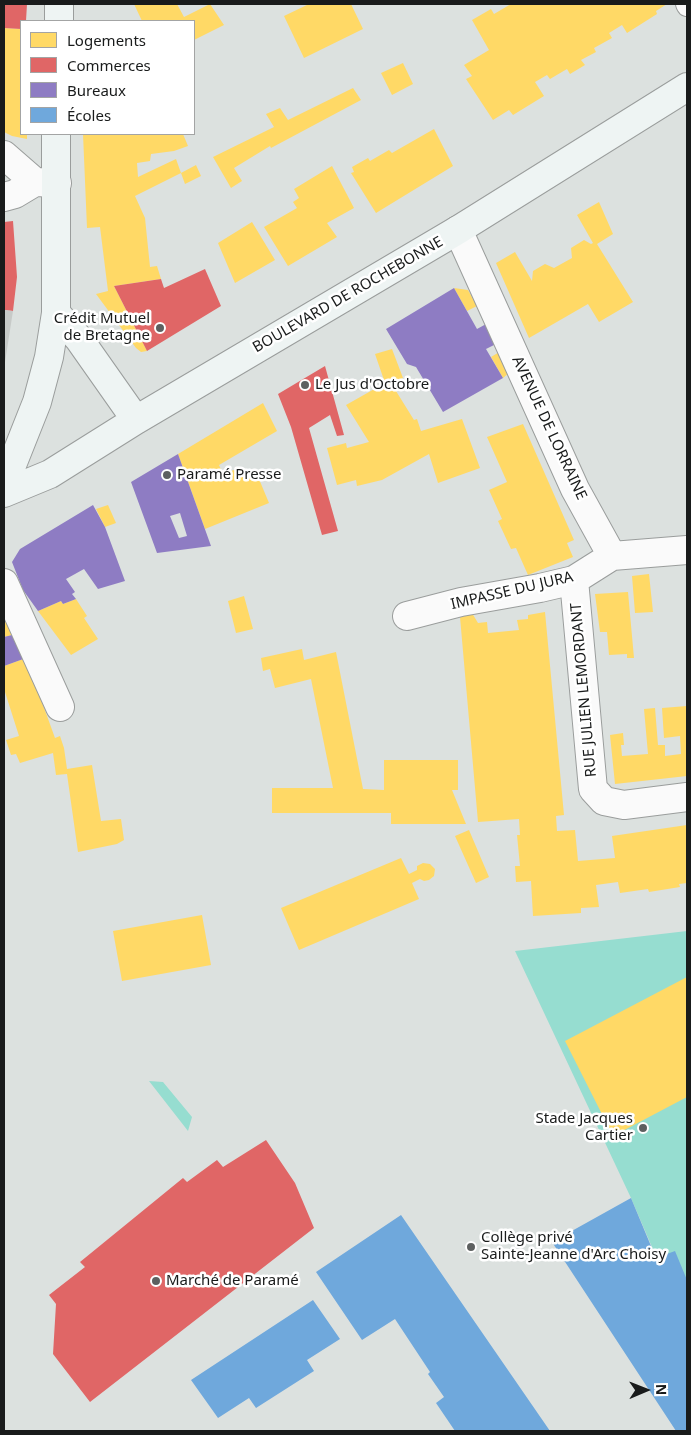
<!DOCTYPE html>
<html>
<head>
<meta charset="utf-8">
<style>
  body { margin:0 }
  #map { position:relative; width:691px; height:1435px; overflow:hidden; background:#dce1df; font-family:"Noto Sans",sans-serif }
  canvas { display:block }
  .frame { position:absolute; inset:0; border:5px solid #191b1b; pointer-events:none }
  .legend { position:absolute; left:20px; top:20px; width:175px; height:115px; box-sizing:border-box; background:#fff; border:1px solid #a3a4a4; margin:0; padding:6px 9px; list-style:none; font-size:15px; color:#191b1b }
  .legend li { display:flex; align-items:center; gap:10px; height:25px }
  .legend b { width:25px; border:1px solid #a3a4a4 }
  .north { position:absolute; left:621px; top:1365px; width:50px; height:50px; -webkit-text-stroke:4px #fff; paint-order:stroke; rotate:89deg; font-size:14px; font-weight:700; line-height:20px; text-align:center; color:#191b1b }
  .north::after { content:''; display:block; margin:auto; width:18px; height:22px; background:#191b1b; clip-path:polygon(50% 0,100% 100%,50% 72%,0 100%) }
</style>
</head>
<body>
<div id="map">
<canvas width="691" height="1435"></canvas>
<div class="frame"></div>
<ul class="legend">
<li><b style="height:14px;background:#ffd966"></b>Logements</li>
<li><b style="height:14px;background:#e06666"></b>Commerces</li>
<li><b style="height:14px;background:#8e7cc3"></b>Bureaux</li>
<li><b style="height:14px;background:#6fa8dc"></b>Écoles</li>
</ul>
<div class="north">N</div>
</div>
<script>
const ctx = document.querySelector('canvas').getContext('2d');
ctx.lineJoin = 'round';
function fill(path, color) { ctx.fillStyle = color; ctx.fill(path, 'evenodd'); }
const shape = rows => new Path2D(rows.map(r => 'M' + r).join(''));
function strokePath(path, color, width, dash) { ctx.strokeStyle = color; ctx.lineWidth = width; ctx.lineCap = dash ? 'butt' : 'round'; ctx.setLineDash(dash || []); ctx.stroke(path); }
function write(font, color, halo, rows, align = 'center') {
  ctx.font = font + ' "Noto Sans",sans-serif'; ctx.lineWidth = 5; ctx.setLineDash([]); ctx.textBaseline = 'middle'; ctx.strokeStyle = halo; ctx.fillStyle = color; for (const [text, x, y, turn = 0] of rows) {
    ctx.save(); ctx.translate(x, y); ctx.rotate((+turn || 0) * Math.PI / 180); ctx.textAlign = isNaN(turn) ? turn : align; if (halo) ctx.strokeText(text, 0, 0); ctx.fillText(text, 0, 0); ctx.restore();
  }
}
fill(shape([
  [687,931,687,1329,631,1198,515,951],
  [149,1081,163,1082,192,1117,188,1131]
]), '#96ddd0');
fill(shape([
  [134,4,177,4,184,17,210,4,224,25,194,40,194,21,142,21],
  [309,4,351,4,363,29,304,58,284,16],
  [511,4,667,4,656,11,657,14,627,33,622,25,609,33,612,38,594,48,596,52,581,60,585,65,570,74,567,69,550,79,547,75,535,82,544,96,513,115,509,110,493,120,466,79,472,76,464,65,489,50,472,20,491,9,494,14],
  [4,28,21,29,21,134,27,134,27,139,12,136,4,132],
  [403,63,413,84,392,95,381,73],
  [353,88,361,100,271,148,270,146,234,168,242,181,231,188,213,157,274,127,266,114,280,108,288,120],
  [434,129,453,166,376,213,351,173,354,172,352,167,368,158,370,161,389,150,392,153],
  [83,134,183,134,188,146,174,151,151,154,150,161,137,163,138,177,176,159,181,173,135,196,145,218,150,267,157,266,161,279,114,286,147,351,141,352,136,348,96,294,108,291,100,227,87,228],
  [196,165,201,176,185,184,181,173],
  [332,166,354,208,327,223,337,237,288,266,264,227,297,208,293,202,299,198,294,189],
  [599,202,613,234,597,244,633,302,599,322,588,304,529,338,496,263,515,252,532,281,533,271,545,264,554,268,572,258,571,248,584,240,591,244,593,243,577,215],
  [252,222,275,260,235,283,218,243],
  [454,288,468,290,477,306,467,311],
  [392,349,403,378,391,383,414,420,417,419,421,431,462,419,480,468,438,483,429,454,382,480,357,486,356,480,337,485,327,448,346,443,347,448,369,442,346,405,385,383,375,354],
  [501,351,510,372,503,378,491,357],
  [263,403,277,431,219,465,223,474,234,470,249,476,252,481,259,479,269,503,205,529,178,454],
  [523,424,574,540,567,543,573,557,528,575,516,548,511,549,498,521,502,519,489,490,507,482,487,437],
  [108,505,116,523,105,527,96,509],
  [649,574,653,612,635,613,632,576],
  [628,592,634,658,627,658,627,654,609,655,607,632,600,632,595,594],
  [244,596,253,629,236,633,228,601],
  [76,599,87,616,84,618,98,639,71,655,38,611,61,601,63,604],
  [4,604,16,634,4,637],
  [545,612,564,815,556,816,557,831,575,830,578,861,615,858,612,836,687,825,687,883,679,884,680,887,649,892,648,889,620,893,618,882,596,885,599,907,581,908,581,913,533,916,531,881,516,882,515,866,520,866,517,835,520,835,519,819,478,822,460,617,472,613,478,623,487,622,488,633,519,630,517,620,528,619,528,615],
  [302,649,304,660,336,652,363,789,384,790,384,760,458,760,458,790,452,790,466,824,391,824,391,813,272,813,272,788,333,788,311,679,275,688,270,669,263,671,261,658],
  [26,658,55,738,60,736,64,748,67,769,92,765,101,821,121,819,124,840,117,844,78,852,67,774,56,775,53,753,20,763,16,754,11,755,6,740,19,736,5,692,4,692,4,666],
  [687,706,687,776,615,784,610,735,623,733,624,745,621,745,622,756,648,754,644,709,655,708,658,745,665,745,665,756,681,754,680,736,664,738,662,708],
  [469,830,489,877,476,883,455,836],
  [401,858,409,874,417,870,417,866,423,863,430,864,435,869,434,876,429,880,424,881,420,879,412,883,419,899,299,950,281,908],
  [202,915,211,965,122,981,113,931],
  [687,977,687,1097,613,1136,565,1041]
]), '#ffd966');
fill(shape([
  [4,4,27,4,26,21,21,21,21,29,4,28],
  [13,221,17,277,13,311,4,310,4,222],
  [205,269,221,306,147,351,114,286,161,279,164,288],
  [325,366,344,435,337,436,330,415,309,428,338,531,322,535,291,427,278,394],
  [266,1140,295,1183,314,1228,90,1402,53,1354,56,1304,49,1295,85,1267,80,1262,183,1178,187,1182,217,1160,223,1167]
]), '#e06666');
fill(shape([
  [454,288,477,329,488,323,498,343,486,349,503,378,443,412,416,367,407,364,386,329],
  [178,454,211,546,157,553,131,482],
  [180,513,187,536,179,538,170,516],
  [93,505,105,527,125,581,98,589,84,569,66,579,75,592,72,594,76,599,63,604,61,601,38,611,23,590,12,562,20,549],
  [16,634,26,658,4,666,4,637]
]), '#8e7cc3');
fill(shape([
  [631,1198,656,1258,675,1251,687,1280,687,1431,676,1431,552,1242],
  [401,1215,550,1431,455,1431,436,1403,444,1397,428,1374,430,1372,395,1319,362,1340,316,1272],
  [313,1300,340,1339,307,1360,314,1371,256,1408,249,1398,218,1418,191,1380]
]), '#6fa8dc');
fill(shape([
  [4,310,13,311,5,362,4,362]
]), '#c7cac8');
const lane = shape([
  [686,4,687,6]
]);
const street = shape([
  [4,155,35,182],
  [4,197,15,194,35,182,57,183],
  [458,230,575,489,612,556,687,550],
  [574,580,593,789,604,801,624,805,687,797],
  [4,583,60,707],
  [407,616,461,602,540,588,574,580,612,556]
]);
const secondary = shape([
  [59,21,59,4],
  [56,313,79,339,136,420],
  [4,485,37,402,49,357,56,313,56,134],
  [4,493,50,474,136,420,458,230,687,87]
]);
strokePath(lane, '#9a9d9c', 22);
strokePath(street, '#9a9d9c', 30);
strokePath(secondary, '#9a9d9c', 30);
strokePath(lane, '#fafafa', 20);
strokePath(street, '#fafafa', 28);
strokePath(secondary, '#eef4f3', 28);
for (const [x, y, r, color] of [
  [160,328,5,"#5d6060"],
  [305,385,5,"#5d6060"],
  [167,475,5,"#5d6060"],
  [643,1128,5,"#5d6060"],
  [471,1247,5,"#5d6060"],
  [156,1281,5,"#5d6060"]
]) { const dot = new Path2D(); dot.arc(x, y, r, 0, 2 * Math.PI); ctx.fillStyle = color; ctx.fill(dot); strokePath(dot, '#fff', 2); }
write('15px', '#191b1b', '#fff', [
  ["BOULEVARD DE ROCHEBONNE",348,295,-30],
  ["AVENUE DE LORRAINE",549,428,65],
  ["IMPASSE DU JURA",512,591,-13],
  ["RUE JULIEN LEMORDANT",584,690,-95]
]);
write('15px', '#191b1b', '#fff', [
  ["Crédit Mutuel",150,319,"right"],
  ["de Bretagne",150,336,"right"],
  ["Le Jus d'Octobre",315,385],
  ["Paramé Presse",177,475],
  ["Stade Jacques",633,1119,"right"],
  ["Cartier",633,1136,"right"],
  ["Collège privé",481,1238],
  ["Sainte-Jeanne d'Arc Choisy",481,1255],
  ["Marché de Paramé",166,1281]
], 'left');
</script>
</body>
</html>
